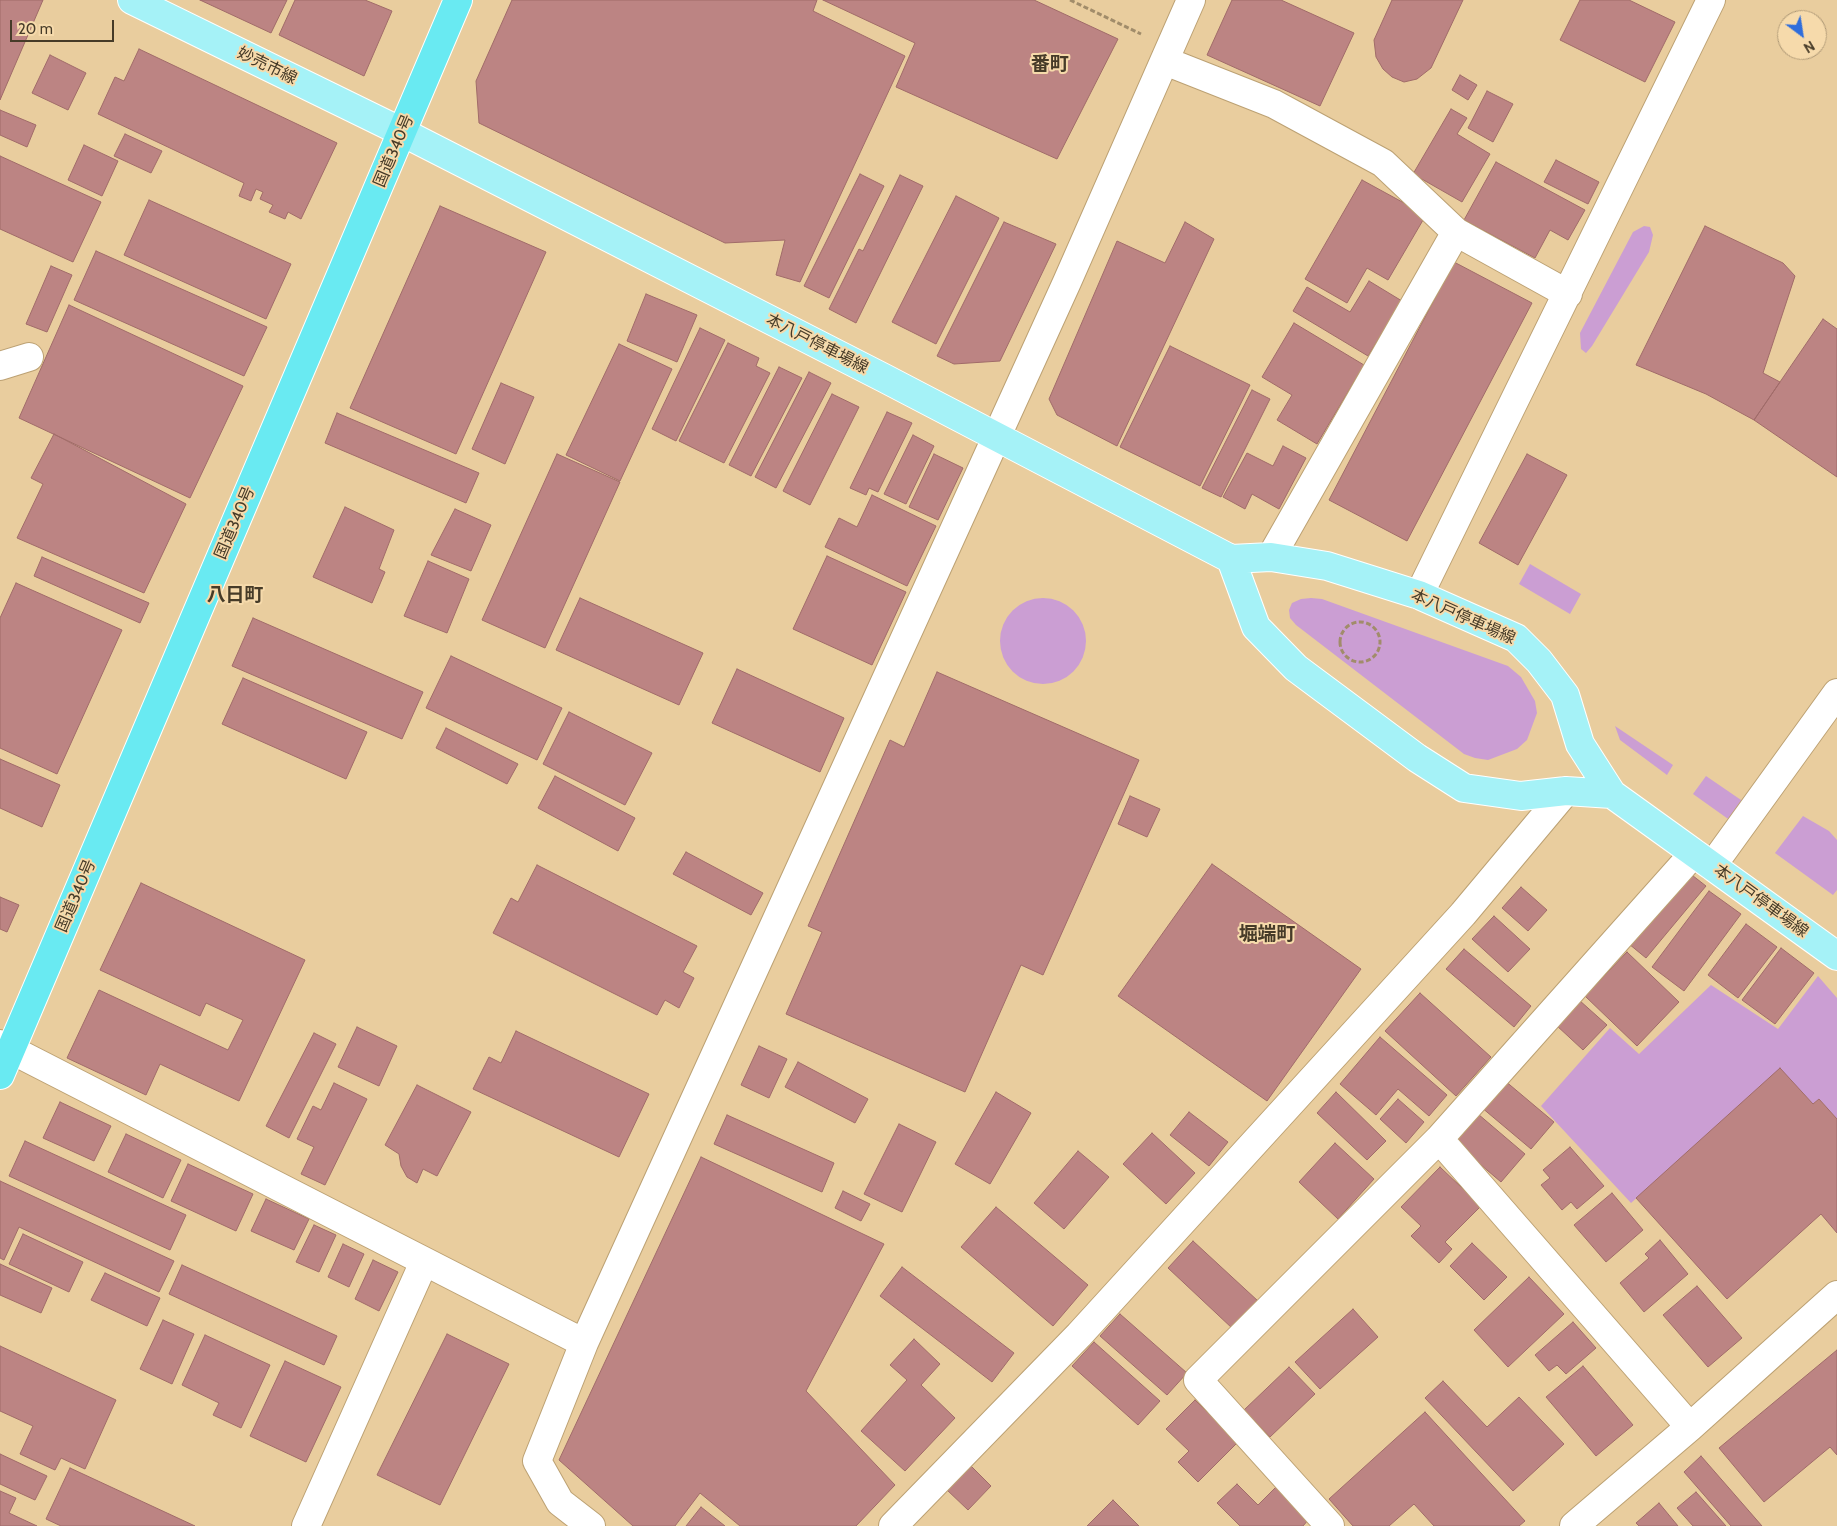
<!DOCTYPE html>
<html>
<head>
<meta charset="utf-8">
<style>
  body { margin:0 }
  #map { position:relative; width:1837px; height:1526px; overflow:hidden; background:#e9cd9e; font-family:Cabin,sans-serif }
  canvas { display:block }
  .north { position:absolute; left:1777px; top:10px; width:50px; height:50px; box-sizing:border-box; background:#f6daab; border:1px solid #b09a77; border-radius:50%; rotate:149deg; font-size:14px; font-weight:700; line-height:20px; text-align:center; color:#463b28 }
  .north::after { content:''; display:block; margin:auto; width:18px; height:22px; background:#2f6ddb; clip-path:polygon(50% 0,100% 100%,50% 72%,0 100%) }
  .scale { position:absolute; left:10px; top:20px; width:104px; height:22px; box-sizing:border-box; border:2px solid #463b28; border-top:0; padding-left:6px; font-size:15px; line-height:18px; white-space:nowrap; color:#463b28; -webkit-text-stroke:4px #f6daab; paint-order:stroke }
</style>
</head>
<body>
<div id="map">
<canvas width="1837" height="1526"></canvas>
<div class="north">N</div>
<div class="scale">20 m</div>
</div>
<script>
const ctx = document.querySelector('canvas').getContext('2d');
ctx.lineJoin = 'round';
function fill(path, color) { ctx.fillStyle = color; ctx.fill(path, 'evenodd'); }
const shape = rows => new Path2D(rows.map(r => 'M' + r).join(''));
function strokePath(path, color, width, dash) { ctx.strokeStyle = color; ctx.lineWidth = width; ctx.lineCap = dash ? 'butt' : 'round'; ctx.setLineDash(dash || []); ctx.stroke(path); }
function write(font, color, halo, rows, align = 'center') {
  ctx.font = font + ' Cabin,"Noto Sans JP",sans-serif'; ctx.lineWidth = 4; ctx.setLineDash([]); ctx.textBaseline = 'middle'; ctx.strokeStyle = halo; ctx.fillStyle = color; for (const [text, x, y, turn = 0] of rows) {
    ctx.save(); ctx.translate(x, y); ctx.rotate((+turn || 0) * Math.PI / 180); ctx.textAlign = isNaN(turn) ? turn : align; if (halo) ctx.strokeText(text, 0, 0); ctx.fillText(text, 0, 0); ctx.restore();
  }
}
fill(shape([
  [1644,226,1650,227,1653,235,1649,252,1592,346,1586,353,1581,349,1580,333,1633,232],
  [1530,564,1581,594,1570,614,1519,584],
  '1000 641a43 43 0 1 1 86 0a43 43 0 1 1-86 0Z',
  [1311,598,1322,599,1508,666,1521,677,1535,701,1537,713,1527,740,1517,749,1488,760,1475,758,1464,754,1296,625,1290,618,1289,610,1292,603,1301,599],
  [1615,726,1673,765,1667,775,1620,740],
  [1706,776,1744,802,1731,821,1693,794],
  [1803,816,1829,831,1837,840,1837,890,1833,895,1775,853],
  [1818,976,1837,998,1837,1119,1819,1099,1813,1104,1780,1069,1631,1203,1541,1106,1610,1028,1639,1054,1711,985,1778,1029]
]), '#cb9ed3');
const building = shape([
  [0,0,43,0,0,100,0,0],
  [200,0,287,0,271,33,200,0],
  [295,0,365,0,392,11,364,76,279,35,295,0],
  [512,0,817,0,813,11,905,56,800,282,776,275,785,240,725,243,479,123,476,81,512,0],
  [823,0,1034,0,1118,39,1057,159,896,87,915,43,823,0],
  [1232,0,1281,0,1354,33,1320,106,1207,55,1232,0],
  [1392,0,1463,0,1431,68,1417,79,1404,82,1392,77,1383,69,1376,57,1374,40,1392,0],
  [1580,0,1629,0,1675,22,1645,82,1560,40,1580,0],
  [139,49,337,143,301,219,288,212,285,219,269,212,273,205,260,199,263,192,256,189,251,201,239,196,244,183,98,114,115,77,124,81,139,49],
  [50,55,86,73,68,110,32,93,50,55],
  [1460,75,1477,85,1468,100,1452,90,1460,75],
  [1487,91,1513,104,1493,142,1468,128,1487,91],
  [1451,109,1467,118,1457,134,1490,154,1462,202,1413,174,1451,109],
  [0,110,36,125,27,147,0,135,0,110],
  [125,134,162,151,151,173,114,156,125,134],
  [84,145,118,161,102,196,68,180,84,145],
  [0,156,101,202,73,262,0,229,0,156],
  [1556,160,1599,182,1588,204,1544,182,1556,160],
  [1496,162,1585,210,1568,240,1550,230,1535,258,1464,220,1496,162],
  [860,174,884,186,829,298,804,286,860,174],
  [900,175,923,186,856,323,829,309,859,249,863,251,900,175],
  [1362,180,1426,215,1388,280,1367,268,1347,303,1305,279,1362,180],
  [956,196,999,218,936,344,892,322,956,196],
  [149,200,291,264,266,319,124,255,149,200],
  [440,206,546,252,456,454,350,408,440,206],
  [1004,222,1056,244,1000,361,954,364,937,356,1004,222],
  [1185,222,1214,239,1117,446,1057,415,1049,399,1117,241,1165,263,1185,222],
  [1705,226,1783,263,1795,276,1763,373,1780,382,1754,420,1706,394,1636,365,1705,226],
  [96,251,267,327,244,376,74,300,96,251],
  [1454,262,1532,303,1407,541,1329,500,1454,262],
  [51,266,72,275,47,332,26,324,51,266],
  [1369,281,1402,301,1368,356,1293,311,1307,287,1350,312,1369,281],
  [646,294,697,315,677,362,627,341,646,294],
  [69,305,243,386,190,498,19,418,69,305],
  [1823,319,1837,329,1837,477,1754,420,1823,319],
  [1294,323,1364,365,1317,444,1277,420,1292,395,1262,377,1294,323],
  [700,328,725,340,676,441,652,429,700,328],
  [728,343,759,358,756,366,770,373,724,463,679,441,728,343],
  [619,344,672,369,620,481,566,455,619,344],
  [1170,346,1250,385,1200,486,1120,447,1170,346],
  [779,367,802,378,751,476,729,465,779,367],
  [809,372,831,383,776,488,755,477,809,372],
  [501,383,534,397,505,464,472,449,501,383],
  [1252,390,1270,399,1221,497,1202,488,1252,390],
  [832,394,859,407,810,505,783,491,832,394],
  [887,412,912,423,878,492,869,488,866,495,850,488,887,412],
  [337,413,479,473,466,503,325,443,337,413],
  [54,434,186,504,144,593,17,538,43,484,31,478,54,434],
  [913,435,934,446,906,504,884,494,913,435],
  [1283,446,1306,458,1279,509,1252,494,1245,509,1223,497,1247,453,1273,466,1283,446],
  [557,454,620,482,545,648,482,620,557,454],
  [934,454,963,468,938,520,909,507,934,454],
  [1527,454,1567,475,1518,565,1479,543,1527,454],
  [872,495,936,526,907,586,825,547,839,518,857,527,872,495],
  [345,507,394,530,379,569,385,572,372,603,313,577,345,507],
  [455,509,491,525,471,571,431,555,455,509],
  [827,556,906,592,872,665,793,629,827,556],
  [42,557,149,603,140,623,34,576,42,557],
  [428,561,469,579,447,633,404,616,428,561],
  [16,583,122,630,57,774,0,748,0,618,16,583],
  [580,598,703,653,679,705,556,650,580,598],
  [253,618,423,692,402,739,232,666,253,618],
  [451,656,562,708,537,760,426,708,451,656],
  [737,669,844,718,820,772,712,723,737,669],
  [937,672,1139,760,1043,975,1021,965,965,1092,786,1014,822,932,808,926,890,740,904,747,937,672],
  [243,678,367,732,346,779,222,724,243,678],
  [569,712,652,753,625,805,543,764,569,712],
  [446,728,518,764,507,784,436,748,446,728],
  [0,759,60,785,42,827,0,808,0,759],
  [555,776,635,818,618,851,538,808,555,776],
  [1130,796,1160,809,1147,837,1118,824,1130,796],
  [686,852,763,893,751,915,673,874,686,852],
  [1212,864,1361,969,1267,1101,1118,996,1212,864],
  [537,865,697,946,683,972,694,978,679,1008,665,1000,657,1015,493,933,511,898,518,902,537,865],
  [1688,872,1706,886,1646,958,1629,944,1688,872],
  [141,883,305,960,239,1101,160,1064,146,1095,67,1058,99,990,228,1050,243,1020,206,1003,200,1016,100,970,141,883],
  [1521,887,1547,910,1528,931,1502,908,1521,887],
  [1709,891,1741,914,1684,991,1652,967,1709,891],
  [0,897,19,905,7,932,0,929,0,897],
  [1494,916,1530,949,1508,972,1472,939,1494,916],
  [1746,924,1777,947,1738,998,1708,975,1746,924],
  [1781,948,1814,973,1775,1024,1742,1000,1781,948],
  [1464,949,1531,1006,1514,1027,1446,969,1464,949],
  [1627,952,1679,1002,1637,1046,1585,996,1627,952],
  [1420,993,1491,1057,1456,1096,1385,1031,1420,993],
  [1579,1000,1607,1025,1583,1050,1556,1025,1579,1000],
  [357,1027,397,1046,379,1086,338,1067,357,1027],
  [516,1031,649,1094,619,1157,473,1089,489,1057,501,1063,516,1031],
  [314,1033,336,1044,289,1138,266,1126,314,1033],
  [1380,1037,1447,1095,1429,1116,1398,1089,1376,1115,1340,1084,1380,1037],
  [759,1046,787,1059,769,1098,741,1085,759,1046],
  [798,1062,868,1099,855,1123,785,1087,798,1062],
  [1780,1068,1813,1104,1819,1099,1837,1119,1837,1233,1821,1214,1727,1299,1636,1198,1780,1068],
  [1504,1080,1554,1122,1531,1149,1481,1107,1504,1080],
  [334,1083,367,1099,325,1185,301,1174,314,1147,297,1139,313,1106,321,1110,334,1083],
  [417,1085,471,1112,437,1176,423,1169,417,1183,407,1177,401,1166,399,1154,385,1145,417,1085],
  [996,1092,1031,1113,990,1184,955,1164,996,1092],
  [1336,1092,1386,1141,1367,1160,1317,1113,1336,1092],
  [1398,1099,1424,1122,1406,1143,1380,1119,1398,1099],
  [60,1102,111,1126,94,1161,43,1138,60,1102],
  [1189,1112,1228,1142,1209,1166,1170,1135,1189,1112],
  [1478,1114,1525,1154,1501,1182,1454,1142,1478,1114],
  [727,1115,834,1163,822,1192,714,1144,727,1115],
  [899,1124,936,1142,902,1212,864,1194,899,1124],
  [1152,1133,1195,1173,1166,1204,1123,1164,1152,1133],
  [126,1134,181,1160,163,1198,108,1172,126,1134],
  [25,1141,186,1215,170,1250,9,1176,25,1141],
  [1335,1143,1374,1179,1338,1219,1299,1182,1335,1143],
  [1570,1147,1604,1186,1577,1209,1571,1202,1562,1210,1541,1185,1550,1178,1543,1170,1570,1147],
  [1078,1151,1109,1177,1064,1229,1034,1203,1078,1151],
  [701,1157,884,1244,806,1391,895,1485,856,1526,740,1526,700,1493,675,1526,633,1526,559,1460,701,1157],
  [188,1164,253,1194,236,1231,171,1201,188,1164],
  [1440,1167,1481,1206,1445,1242,1452,1249,1439,1263,1411,1236,1421,1226,1401,1207,1440,1167],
  [0,1181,174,1261,159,1292,19,1227,4,1260,0,1258,0,1181],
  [843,1191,870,1204,861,1221,835,1208,843,1191],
  [1612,1193,1643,1230,1606,1262,1574,1225,1612,1193],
  [266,1199,309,1219,294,1250,251,1231,266,1199],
  [996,1207,1088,1285,1053,1326,961,1247,996,1207],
  [314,1225,336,1235,319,1272,296,1262,314,1225],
  [23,1234,83,1262,69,1292,9,1264,23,1234],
  [1660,1240,1688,1274,1644,1312,1620,1283,1649,1258,1645,1254,1660,1240],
  [1193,1241,1258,1301,1233,1329,1168,1268,1193,1241],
  [1472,1243,1507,1277,1484,1300,1450,1266,1472,1243],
  [343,1244,364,1254,349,1287,328,1277,343,1244],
  [373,1260,398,1272,379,1311,355,1299,373,1260],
  [0,1264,52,1288,41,1313,0,1295,0,1264],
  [182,1265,337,1336,324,1365,169,1294,182,1265],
  [902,1267,1014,1353,992,1382,880,1296,902,1267],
  [105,1273,160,1298,147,1326,91,1300,105,1273],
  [1529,1277,1564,1314,1508,1367,1474,1330,1529,1277],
  [1697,1286,1742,1338,1708,1367,1663,1315,1697,1286],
  [1353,1309,1378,1337,1320,1389,1295,1362,1353,1309],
  [1120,1314,1187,1373,1167,1395,1100,1336,1120,1314],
  [163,1320,194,1334,172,1384,140,1369,163,1320],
  [1573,1322,1596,1348,1566,1374,1557,1365,1549,1371,1535,1355,1573,1322],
  [447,1334,509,1364,440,1505,377,1475,447,1334],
  [205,1335,270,1365,241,1428,213,1415,219,1403,182,1385,205,1335],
  [914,1339,940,1364,921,1385,955,1418,905,1471,861,1431,907,1380,890,1365,914,1339],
  [1094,1342,1160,1401,1138,1425,1072,1366,1094,1342],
  [0,1346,116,1400,85,1469,61,1458,55,1470,20,1454,33,1426,0,1411,0,1346],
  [1837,1350,1837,1455,1830,1447,1764,1502,1719,1448,1837,1350],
  [285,1361,341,1387,306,1462,250,1436,285,1361],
  [1583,1366,1633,1425,1596,1456,1546,1397,1583,1366],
  [1289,1367,1315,1394,1270,1437,1244,1410,1289,1367],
  [1443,1381,1487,1427,1519,1397,1564,1444,1513,1491,1425,1398,1443,1381],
  [1195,1400,1238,1442,1198,1482,1178,1462,1189,1451,1166,1429,1195,1400],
  [1425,1412,1525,1521,1519,1526,1434,1526,1414,1504,1389,1526,1353,1526,1329,1499,1425,1412],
  [0,1454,47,1476,35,1500,0,1484,0,1454],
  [1701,1456,1762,1526,1731,1526,1684,1472,1701,1456],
  [970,1465,991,1486,968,1510,946,1489,970,1465],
  [70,1468,195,1526,61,1526,46,1519,70,1468],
  [1237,1484,1258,1505,1277,1486,1309,1519,1303,1526,1240,1526,1217,1503,1237,1484],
  [0,1491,16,1498,9,1513,37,1526,0,1526,0,1491],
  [1696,1492,1726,1526,1693,1526,1677,1508,1696,1492],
  [1113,1500,1139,1526,1087,1526,1113,1500],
  [1659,1503,1678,1526,1639,1526,1636,1523,1659,1503],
  [701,1507,725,1526,686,1526,701,1507]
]);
fill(building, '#bc8483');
strokePath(building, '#a06b69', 1);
const minor = shape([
  [1165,61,1274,104,1383,163,1456,232,1568,294],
  [0,366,29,357],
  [1271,557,1456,232],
  [1419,595,1711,0],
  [1712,866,1837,693],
  [0,1044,584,1343,1067,282,1191,0],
  [1439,1139,1690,1427],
  [584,1343,537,1461,560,1502,591,1526],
  [306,1526,424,1262],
  [893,1526,1079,1335,1463,914,1566,791],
  [1330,1526,1198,1380,1439,1139,1694,853],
  [1574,1526,1690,1427,1837,1295]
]);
const major = shape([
  [132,0,402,132,884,378,1231,559,1271,557,1327,566,1419,595,1516,638,1539,661,1565,695,1580,744,1612,794,1837,956],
  [1231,559,1256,627,1296,668,1417,758,1464,788,1521,796,1566,791,1612,794]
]);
const highway = shape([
  [0,1075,458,0]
]);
strokePath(minor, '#bca173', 30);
strokePath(major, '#fff', 30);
strokePath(highway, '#fff', 30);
strokePath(shape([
  [1070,0,1141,34],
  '1340 642a20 20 0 1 1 40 0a20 20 0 1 1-40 0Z'
]), '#a18c6a', 3, [5, 2.5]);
strokePath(minor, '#fff', 28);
strokePath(major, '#a5f2f7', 28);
strokePath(highway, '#69eaf2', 28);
write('16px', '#463b28', '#f6daab', [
  ["妙売市線",267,66,26],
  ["国道340号",394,151,-67],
  ["本八戸停車場線",817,344,27],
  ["国道340号",235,523,-67],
  ["本八戸停車場線",1463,617,24],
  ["国道340号",76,896,-67],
  ["本八戸停車場線",1761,901,36]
]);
write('bold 19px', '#463b28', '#f6daab', [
  ["番町",1050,64],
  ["八日町",235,595],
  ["堀端町",1267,934]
]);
</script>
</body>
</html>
